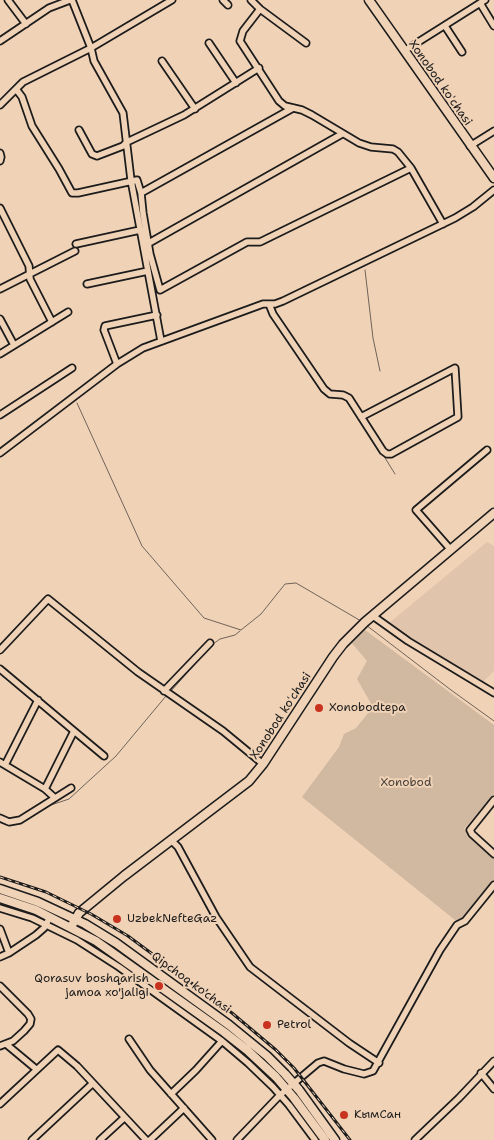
<!DOCTYPE html>
<html>
<head>
<meta charset="utf-8">
<style>
  body { margin:0 }
  canvas { display:block; background:#f0d2b6 }
</style>
</head>
<body>
<canvas width="494" height="1140"></canvas>
<script>
const ctx = document.querySelector('canvas').getContext('2d');
ctx.lineJoin = 'round';
function fill(path, color) { ctx.fillStyle = color; ctx.fill(path, 'evenodd'); }
const shape = rows => new Path2D(rows.map(r => 'M' + r).join(''));
function strokePath(path, color, width, dash) { ctx.strokeStyle = color; ctx.lineWidth = width; ctx.lineCap = dash ? 'butt' : 'round'; ctx.setLineDash(dash || []); ctx.stroke(path); }
function write(font, color, halo, rows, align = 'center') {
  ctx.font = font + ' "Shantell Sans",sans-serif'; ctx.lineWidth = 4; ctx.setLineDash([]); ctx.textBaseline = 'middle'; ctx.strokeStyle = halo; ctx.fillStyle = color; for (const [text, x, y, turn = 0] of rows) {
    ctx.save(); ctx.translate(x, y); ctx.rotate((+turn || 0) * Math.PI / 180); ctx.textAlign = isNaN(turn) ? turn : align; if (halo) ctx.strokeText(text, 0, 0); ctx.fillText(text, 0, 0); ctx.restore();
  }
}
fill(shape([
  [487,542,494,546,494,671,482,683,389,623]
]), '#e0c4ab');
fill(shape([
  [365,630,494,725,494,794,464,829,494,856,494,882,464,918,455,920,302,797,339,747,344,734,356,728,373,707,357,679,367,661,350,641]
]), '#d1b8a0');
strokePath(shape([
  [365,270,373,338,380,371],
  [77,403,142,546,204,618,241,630,261,614,285,584,296,583,361,621],
  [382,453,395,474],
  [366,625,451,690,494,721],
  [171,691,213,644,220,639,235,635,240,631],
  [48,806,69,799,116,756,166,696]
]), '#6f6359', 1);
const minor = shape([
  [8,0,26,24],
  [72,0,91,48,94,61,123,113,131,180,161,341],
  [223,0,228,5],
  [251,0,260,9,306,43],
  [480,3,494,26],
  [260,9,243,31,240,41,279,101,285,106,302,110,312,115,359,143,371,147,393,149,398,152,411,168,443,224],
  [445,26,462,52],
  [0,41,49,8,70,0],
  [209,43,236,83],
  [404,51,485,0],
  [162,61,195,109],
  [16,89,22,97,32,126,59,169,72,193,78,193,137,180,141,193,143,213,150,254,160,290,247,242,260,242,411,168],
  [0,105,23,82,91,48,172,0],
  [79,130,92,154,97,156,123,146,127,142,184,115,259,68],
  [470,146,494,131],
  [0,153,1,157,0,161],
  [141,193,293,108],
  [0,208,29,266,30,279,52,322],
  [149,243,342,134],
  [76,244,140,230],
  [87,284,148,271],
  [0,289,75,251],
  [269,304,273,314,324,389,330,394,343,395,349,398,383,451,387,454,391,454,458,417,455,368,361,417],
  [0,319,14,345],
  [0,354,68,312],
  [117,364,104,330,105,326,157,315],
  [0,415,72,368],
  [0,453,117,364,143,348,263,304,275,304,283,301,455,218,473,207,494,190],
  [451,550,416,510,487,450],
  [373,616,408,641,494,693],
  [0,650,48,599,138,672,223,731,263,764],
  [0,669,74,731,45,789],
  [164,691,210,643],
  [74,731,104,756],
  [0,762,45,789,55,798],
  [5,765,38,700],
  [494,800,470,830,472,834,494,854],
  [0,818,9,822,20,820,71,788],
  [172,841,178,847,216,917,250,967,349,1043,379,1063],
  [0,908,32,918,77,940,119,967,222,1041,248,1063,273,1087,289,1105,315,1140],
  [0,929,9,953],
  [0,957,9,953,36,935,44,928,50,917],
  [0,986,28,1014,31,1019,30,1024,24,1031,13,1041,0,1046],
  [129,1039,150,1070,212,1140],
  [6,1044,36,1069],
  [481,1073,494,1089],
  [171,1094,196,1070,222,1041],
  [0,1104,58,1050,77,1066,146,1140],
  [32,1140,92,1084],
  [100,1140,124,1118],
  [150,1140,184,1108],
  [237,1140,280,1095,318,1063,324,1061,344,1069,364,1074,373,1071,440,950,457,925,465,921,494,885],
  [415,1140,459,1098,494,1061]
]);
const major = shape([
  [369,0,494,178],
  [0,889,38,902,85,924,116,943,229,1025,267,1056,285,1074,299,1090,335,1140],
  [0,898,36,910,96,941,224,1032,247,1050,276,1077,294,1098,325,1140],
  [71,927,79,913,124,876,249,781,263,764,333,657,343,644,365,622,494,513]
]);
strokePath(minor, '#1c1c1c', 9);
strokePath(major, '#1c1c1c', 11);
strokePath(minor, '#f0d2b6', 5.5);
strokePath(major, '#f0d2b6', 8);
const rail = shape([
  [0,877,46,892,91,914,128,936,232,1013,276,1050,294,1068,350,1140]
]);
strokePath(rail, '#1c1c1c', 3);
strokePath(rail, '#f0d2b6', 1, [4]);
for (const [x, y, r, color] of [
  [319,708,5,"#c8321e"],
  [117,919,5,"#c8321e"],
  [159,986,5,"#c8321e"],
  [267,1025,5,"#c8321e"],
  [344,1115,5,"#c8321e"]
]) { const dot = new Path2D(); dot.arc(x, y, r, 0, 2 * Math.PI); ctx.fillStyle = color; ctx.fill(dot); strokePath(dot, '#f0d2b6', 2); }
write('12px', '#1c1c1c', '#f0d2b6', [
  ["Xonobod koʻchasi",440,83,55],
  ["Xonobod koʻchasi",281,716,-57],
  ["Qipchoq ko'chasi",191,983,36]
]);
write('12px', '#1c1c1c', '#f0d2b6', [
  ["Xonobodtepa",329,708],
  ["UzbekNefteGaz",127,919],
  ["Qorasuv boshqarish",149,979,"right"],
  ["jamoa xo'jaligi",149,993,"right"],
  ["Petrol",277,1025],
  ["КымСан",354,1115]
], 'left');
write('12px', '#49433d', '#f0d2b6', [
  ["Xonobod",406,783]
]);
</script>
</body>
</html>
